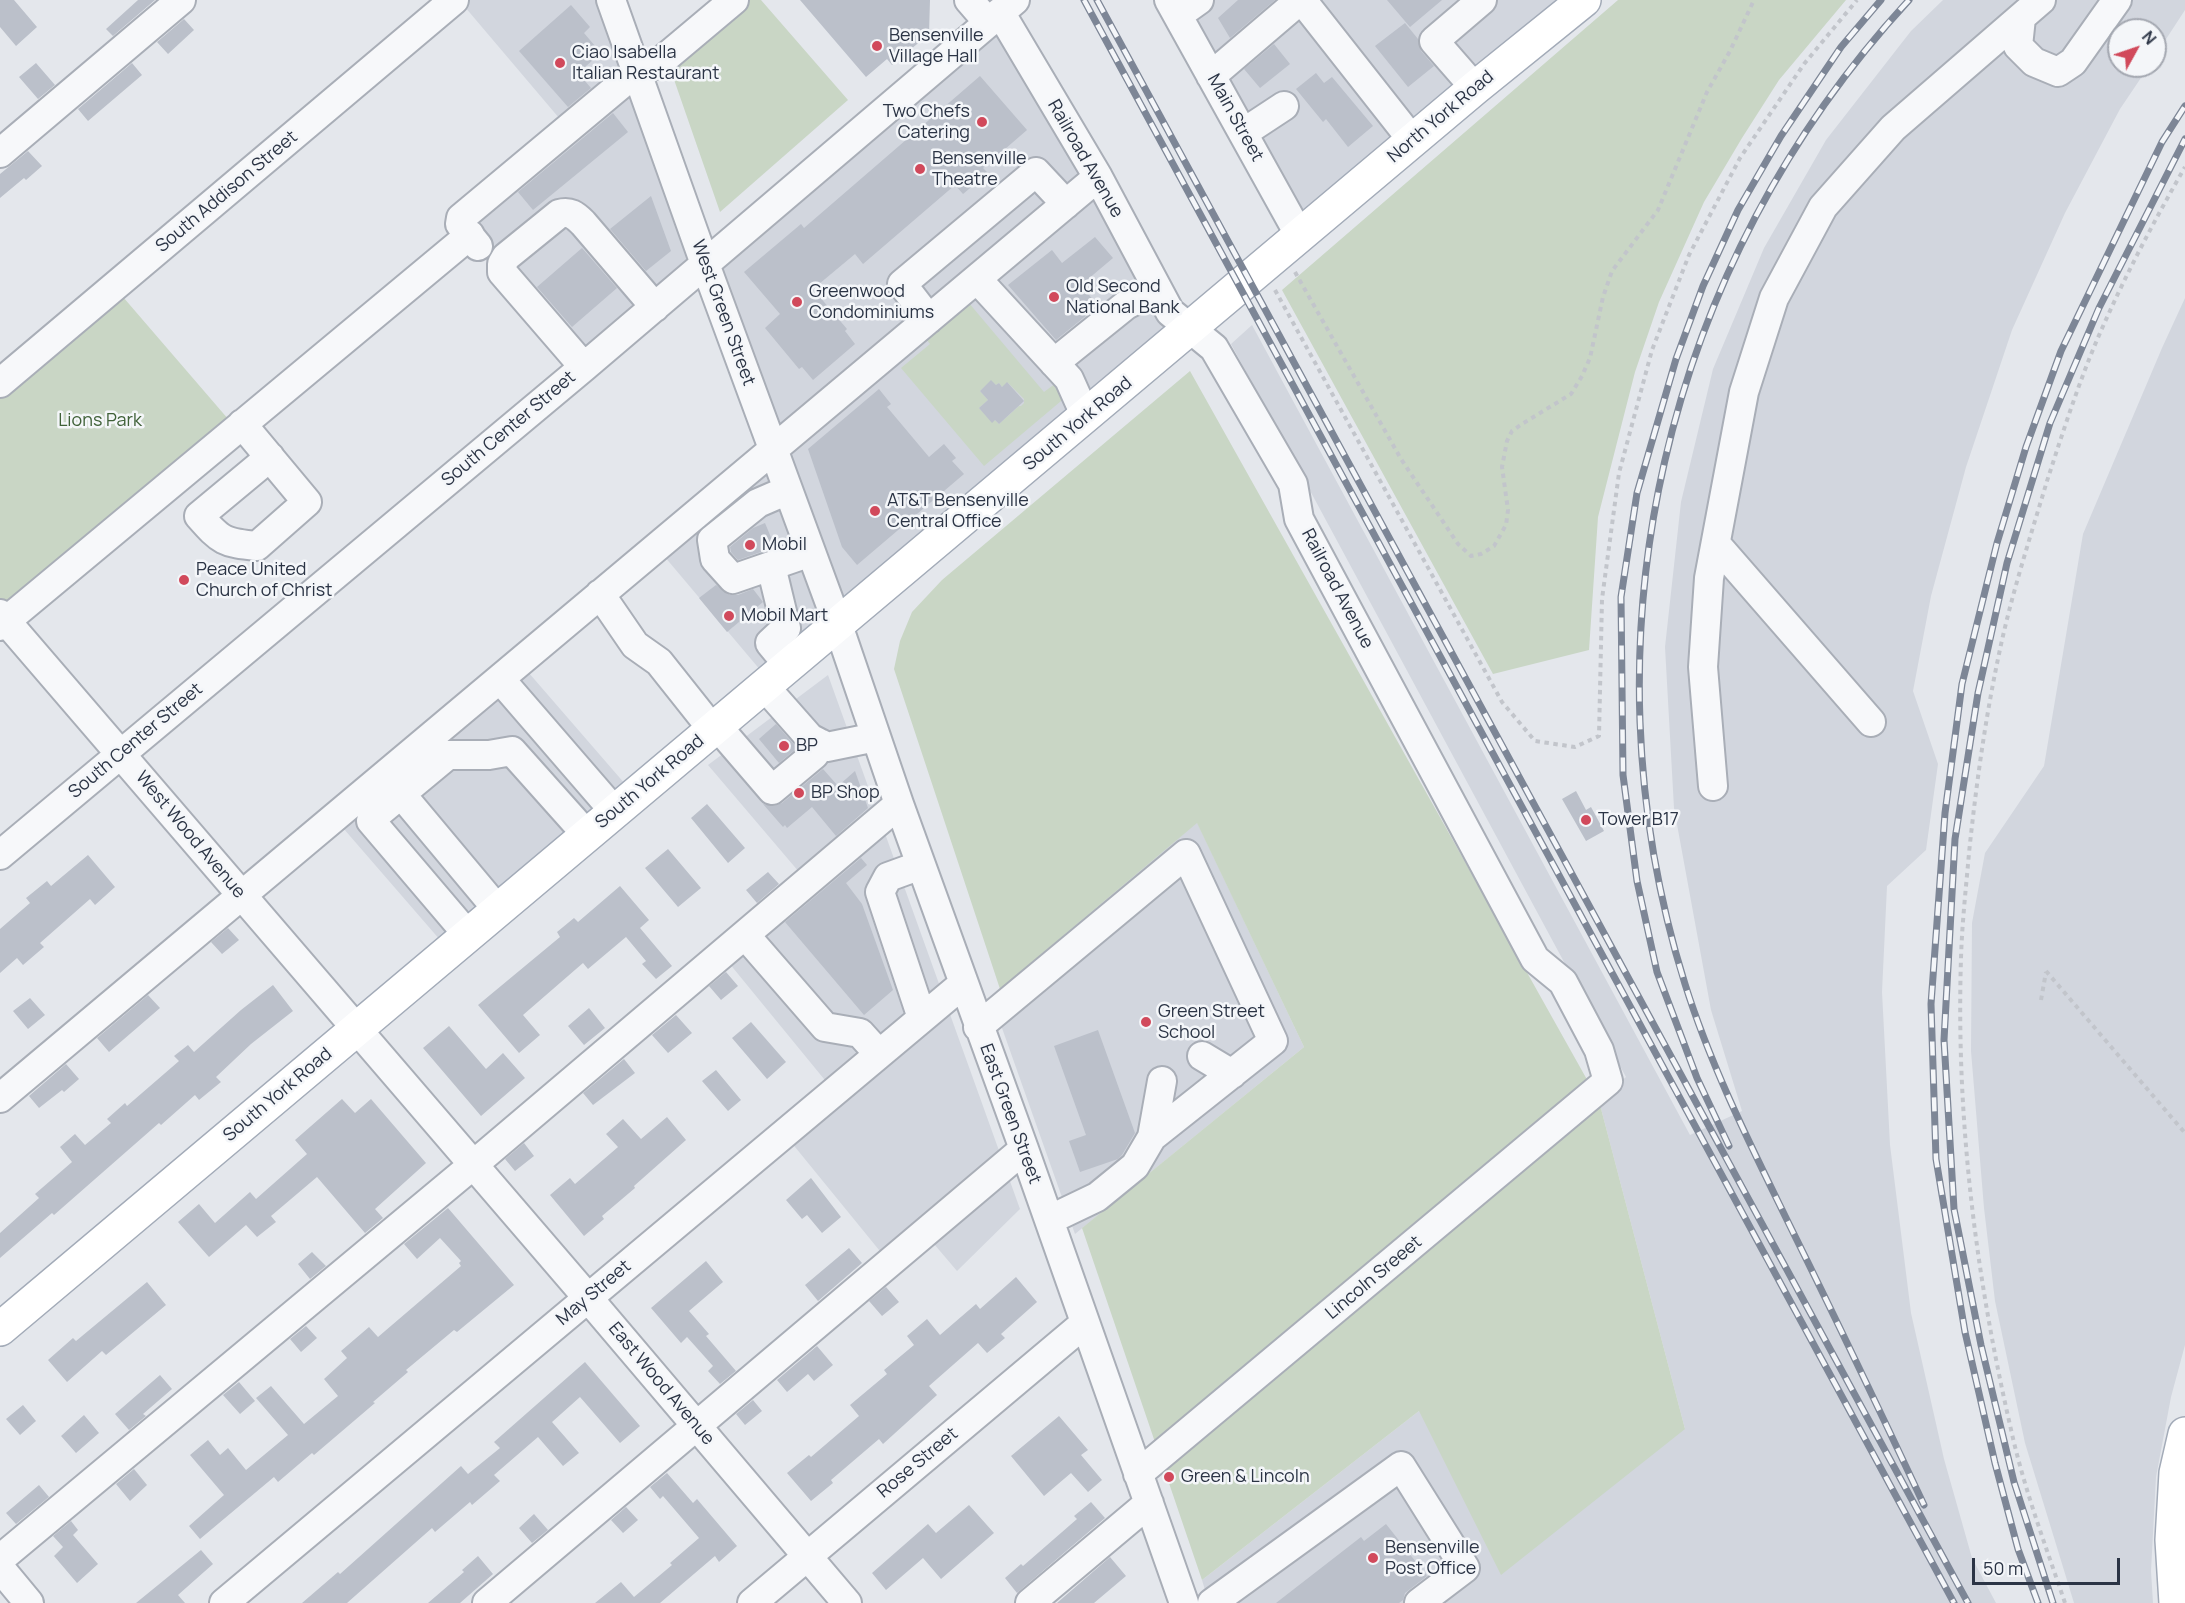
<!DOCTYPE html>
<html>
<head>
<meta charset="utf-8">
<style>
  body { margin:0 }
  #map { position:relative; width:2185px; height:1603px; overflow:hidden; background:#e4e7ec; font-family:Manrope,sans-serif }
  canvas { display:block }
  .north { position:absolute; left:2107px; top:18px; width:60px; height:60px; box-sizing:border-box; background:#f4f6f9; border:2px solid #a4a8b1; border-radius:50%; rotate:50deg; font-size:16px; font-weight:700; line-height:24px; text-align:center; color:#2b3445 }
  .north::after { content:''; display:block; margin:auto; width:21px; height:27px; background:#d1495b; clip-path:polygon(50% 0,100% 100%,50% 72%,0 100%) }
  .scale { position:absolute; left:1972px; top:1558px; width:148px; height:27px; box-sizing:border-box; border:3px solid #2b3445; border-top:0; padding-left:8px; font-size:18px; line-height:21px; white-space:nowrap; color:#2b3445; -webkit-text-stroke:4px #f4f6f9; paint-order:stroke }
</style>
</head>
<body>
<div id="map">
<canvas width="2185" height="1603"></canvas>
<div class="north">N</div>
<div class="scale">50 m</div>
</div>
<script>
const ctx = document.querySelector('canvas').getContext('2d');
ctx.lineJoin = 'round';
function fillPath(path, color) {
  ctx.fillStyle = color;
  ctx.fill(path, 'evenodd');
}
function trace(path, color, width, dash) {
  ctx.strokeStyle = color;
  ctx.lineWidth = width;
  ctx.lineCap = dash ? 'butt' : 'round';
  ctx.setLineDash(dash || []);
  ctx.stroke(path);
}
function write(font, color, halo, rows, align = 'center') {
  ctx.font = font + ' Manrope,sans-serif';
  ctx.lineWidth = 5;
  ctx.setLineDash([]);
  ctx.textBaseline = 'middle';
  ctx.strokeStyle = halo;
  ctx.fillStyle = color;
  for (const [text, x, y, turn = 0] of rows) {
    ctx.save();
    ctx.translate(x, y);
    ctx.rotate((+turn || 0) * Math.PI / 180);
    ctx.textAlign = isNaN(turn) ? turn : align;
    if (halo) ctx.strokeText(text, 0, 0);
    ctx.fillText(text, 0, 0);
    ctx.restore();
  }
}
fillPath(new Path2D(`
  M459,0h148l93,263 -116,100 -126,-146 107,-92z
  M1176,0h392l-267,230z
  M1943,0h242v10l-30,46v-26h-36v36h30l-29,43 -55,104 -53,117 -46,137 -35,129 -18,95 25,73 -12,86 -39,36 -5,106 8,153 21,168 33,146 28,99 24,45h-787l-7,-23 217,-169 266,18 -86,-328 27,-24 -395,-733 21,-19 438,810 52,-24 -31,-101 -37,-202 -9,-161 16,-145 32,-133 51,-121 62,-108 85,-109z
  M1006,14l169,320 -335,282 -129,-351z
  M2185,298v1047l-14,52 -15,80 -5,94 2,32h-79l-49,-160 -30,-142 -11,-93 -13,-157 1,-128 13,-70 59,-87 39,-232 79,-186z
  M771,454l63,169 -67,55 -108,-128z
  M522,665l110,127 -185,156 -110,-127z
  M828,675l192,534 -63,62 -34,-40 -35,30 -106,-130 51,-41 -113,-138 85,-73 -97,-114z
  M1197,822l107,225 -229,187 -84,-237z`), '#d2d6de');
fillPath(new Path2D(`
  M749,0h12l87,100 -128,112 -50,-144z
  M1618,0h228l-67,80 -37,58 -38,64 -45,100 -24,70 -37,145 -9,133 -96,24 -211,-384z
  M117,290l118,137 -227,188 -8,-9v-218z
  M963,296l81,96 12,-9 11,13 -83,70 -83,-98 29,-24 -9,-12zM991,381l5,4 3,-2 3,4 6,-4 16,16v4l-3,3h-2l-20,18 -4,-4 -3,2 -13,-14 9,-8 -8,-9z
  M1190,371l409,730 86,328 -184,146 -82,-164 -217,169 -120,-352 222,-181 -107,-224 -197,166 -106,-320 6,-28 12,-29 30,-32z`), '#c9d6c5');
fillPath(new Path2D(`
  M0,0h14l23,27 -21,19 -16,-19z
  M138,0h17l-42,36 -7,-7z
  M800,0h130l-1,34 -37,31 -5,-6 -21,18z
  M1238,0h37l-45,38 -12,-20z
  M1387,0h55l-32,27z
  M571,5l19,22 -6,6 17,20 -23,20 13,15 -23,19 -49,-56z
  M184,19l10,11 -26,24 -11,-12z
  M1405,23l13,16 3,12 13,15 -26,21 -33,-41z
  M1274,44l16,20 -30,24 -16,-19z
  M36,63l19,22 -17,14 -19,-22z
  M132,63l10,12 -54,46 -10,-12z
  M1316,73l8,10 8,-6 41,49 -25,21 -22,-28 -3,3 -27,-33z
  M980,76l47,54 -44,38 5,5 -25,21 -8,-9 -92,79 -8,-10 -42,35 34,40 -2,2 10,13 -42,36 -11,-13 -3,2 -34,-41 15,-14 -36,-42 57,-48 3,4z
  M613,113l15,19 -95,78 -15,-18z
  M28,151l14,15 -16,14 -2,-2 -24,20v-24z
  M651,196l20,55 -25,20 -36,-42z
  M1095,237l18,21 -32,27 17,21 -42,34 -48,-55 44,-35 10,13z
  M582,248l35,40 -45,39 -35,-40z
  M991,380l5,5 3,-2 3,4 5,-5 17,19 -25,23 -4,-4 -3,3 -13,-15 9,-8 -8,-9z
  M879,389l12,15 -4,3 42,50 15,-13 12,14 -4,3 12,13 -107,91 -15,-18 -34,-98z
  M765,523l10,24 -37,13 -7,-8 -1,-5 23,-19z
  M716,585l14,10h8l15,-6 10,13 -36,30 -28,-34z
  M776,724l21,24 -18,15 -20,-24z
  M823,769l15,17 17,-15 13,37 -32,28 -24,-29 -25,21 -2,-3 -2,2 -20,-23 11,2 8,-3z
  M1576,791l10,19 5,-3 13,24 -18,10 -24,-42z
  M707,804l38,44 -17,15 -37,-45z
  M668,849l33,39 -23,19 -33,-39z
  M88,855l27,32 -20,18 -5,-6 -50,44 4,4 -21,18 -6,-7 -17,15v-44l30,-26 -4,-5 21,-17 4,5z
  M861,858l6,7 -21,18 16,21 31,86 -29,25 -79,-93z
  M768,872l11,12 -22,19 -11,-13z
  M620,886l29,34 -9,8 32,38 -16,13 -14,-15 4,-3 -20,-24 -38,32 -5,-6 -60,52 17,20 -21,18 -41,-48 82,-68 -3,-5 17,-14 4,4z
  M228,928l11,12 -17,14 -11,-12z
  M726,972l12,14 -17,14 -12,-14z
  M273,985l20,26 -42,33 -35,33 5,5 -22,18 -4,-5 -34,30 -2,-2 -105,92 -2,-2 -52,45v-25l39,-35 -4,-4 37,-32 -12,-15 15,-13 10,11 26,-22 -4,-4 18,-16 2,3 52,-45 -5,-5 14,-11 6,7 47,-42z
  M148,995l12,13 -51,44 -12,-14z
  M30,998l15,17 -17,14 -15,-18z
  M589,1008l16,20 -21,17 -16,-19z
  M676,1015l16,18 -24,20 -16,-18z
  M751,1022l35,40 -19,17 -35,-41z
  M449,1026l37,43 17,-16 22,25 -44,38 -58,-68z
  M1098,1030l37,103 -13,22 -4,4 -38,13 -11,-31 17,-6 -32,-89z
  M624,1059l11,14 -42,32 -10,-12z
  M66,1064l13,15 -15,13 -2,-2 -23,18 -10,-12z
  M716,1070l25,30 -13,11 -26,-30z
  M342,1099l13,14 16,-14 55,64 -51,46 8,9 -18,15 -48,-56 -46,39 5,6 -19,15 -11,-12 -37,32 -31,-35 21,-18 16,19 35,-31 6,7 51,-45 -12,-14z
  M667,1117l19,23 -52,46 1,2 -33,28 2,3 -20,17 -34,-41 20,-17 5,6 43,-37 -12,-13 17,-15 18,20z
  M524,1143l10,13 -19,15 -10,-12z
  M811,1178l30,39 -19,16 -15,-18 -5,4 -16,-19z
  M448,1208l66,77 -57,47 -3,-2 -48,40 2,2 -35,30 2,1 -61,52 -2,-2 -34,29 -4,-5 -74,62 -11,-13 35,-31 -34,-40 18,-15 12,15 8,-7 18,22 42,-35 -32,-37 15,-12 33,38 34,-28 -14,-17 23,-21 -6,-7 28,-24 9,10 83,-71 -2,-3 2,-2 -21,-23 -23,21 -13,-15z
  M849,1248l13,15 -44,38 -13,-16z
  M312,1252l14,14 -16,13 -12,-15z
  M706,1261l17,21 -34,29 20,23 -3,2 30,35 -16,13 -12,-13 5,-5 -26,-29 -6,6 -30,-35z
  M1016,1277l21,25 -36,32 4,4 -18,15 -9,-10 -49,43 8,9 -54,49 -4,-5 -48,41 2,3 -22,18 -24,-28 22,-18 2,2 48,-41 -9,-11 37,-31 -3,-4 30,-25 -7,-9 20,-17 13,16 36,-31 4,5z
  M147,1282l19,23 -60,50 -4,-4 -35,31 -19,-22 25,-22 3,3z
  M886,1287l13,15 -17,14 -13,-15z
  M306,1326l11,12 -16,14 -11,-13z
  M817,1346l16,19 -19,16 -6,-7 -21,18 -10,-12z
  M585,1362l55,64 -20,17 -40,-46 -28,25 27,31 -16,13 -25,-29 -44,38 6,6 -28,24 -2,-3 -35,30 -3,-4 -85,75h-45l36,-31 2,2 121,-108 7,8 32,-26 -6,-6z
  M160,1375l12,14 -29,25 3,2 -17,14 -14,-16z
  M239,1382l16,19 -15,13 -17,-19z
  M753,1400l9,11 -17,14 -9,-11z
  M23,1405l13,16 -16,14 -14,-16z
  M84,1415l15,18 -23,20 -15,-17z
  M1059,1416l29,34 -7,5 21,25 -14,12 -17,-19 -27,23 -33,-40z
  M134,1469l13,16 -17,16 -14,-17z
  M667,1473l26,30 4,-4 40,47 -18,16 -4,-6 -55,47h-65l26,-21 13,15 38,-32 -2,-2 29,-25 -36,-42 -3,3 -10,-12z
  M39,1485l10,12 -33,27 -10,-11z
  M1091,1502l14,16 -88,75 -12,-15 16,-14 2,2 54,-47 -3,-3z
  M969,1505l25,28 -53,46 -18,-21 -37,32 -14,-17 56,-49 8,9z
  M626,1507l12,13 -15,13 -12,-13z
  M534,1514l14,16 -16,13 -13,-15z
  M71,1521l7,9 -5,5 25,29 -21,19 -23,-27 9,-9 -10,-11z
  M1386,1524l41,52 -22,17 -2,7 -4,3h-123l85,-66 3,4z
  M201,1550l12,14 -35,31 7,8h-49z
  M478,1556l15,18 -33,29h-32l36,-31 -2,-2z
  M1110,1557l16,19 -32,27h-37z`), '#bbc0ca');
const minor = new Path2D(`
  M611,0l94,264 133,361 61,179 125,345 160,454
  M969,0l19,22
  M1169,0l131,236
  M1302,0l111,141
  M1000,12l98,165 72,135 44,36 79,136 6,35 236,440 28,23 36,68 9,31 -470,393
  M1178,15l21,-15
  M2021,18l-3,28 16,16 24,10 15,-10 44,-62
  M1211,76l89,-76
  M1475,88l-41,-47 48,-41
  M1243,133l41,-27
  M0,153l181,-153
  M478,246l-18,-22 1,-6 175,-146 23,-9 75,-63
  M977,279l92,100 17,38
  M929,319l-27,-35 134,-112 30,32
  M1054,363l72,-58 31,-16
  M584,367l-82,-95v-8l4,-7 53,-43c11,-3 16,1 24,9l72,84
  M0,383l454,-383
  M242,424l65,78 -50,44c-33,-3 -36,-5 -58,-30l71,-59
  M788,490l-30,13 -46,37 3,19 18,20 78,-27
  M1716,544l155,178
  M771,566l15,62 -16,15 19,23
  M600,594l35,51 24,17 54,68
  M0,614l588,684 259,305
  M0,626l470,-391
  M500,679l115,133
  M765,687l45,51 17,9 49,-10
  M717,726l55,64 42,-35 8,-11
  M1713,786l-10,-119 6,-89 35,-186 30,-94 49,-91 70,-79 148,-128
  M401,794l97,116
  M0,855l584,-488 431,-367
  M921,865l-33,12 -8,15 42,126
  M468,935l-97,-114 6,-7 71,-59h41l23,-4 75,84
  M745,935l80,92 35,6 19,21
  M978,1027l208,-173 87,187 -121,96
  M1202,1056l30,18
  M0,1098l1098,-921
  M1049,1220l48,-23 38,-31 17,-29 10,-56
  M0,1559l473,-394 426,-361
  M0,1568l29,35
  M224,1603l739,-619
  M487,1603l537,-454
  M752,1603l333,-280
  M1030,1603l119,-100
  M1212,1603l189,-137 64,102 -46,35`);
const major = new Path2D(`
  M0,1329l1475,-1241 109,-88
  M2176,1603l-4,-63 4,-67 9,-39`);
trace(minor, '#a9aeb7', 32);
trace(major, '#a3abb8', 36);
trace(new Path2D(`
  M1295,272l106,187 57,85 13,12 10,-2 13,-8 12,-21 2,-15 -6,-43 5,-26 5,-10 10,-7 49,-30 11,-18 8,-18 13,-61 9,-26 46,-61 49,-118 23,-41 24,-51
  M1275,290l227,412 33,39 40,6 24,-11 3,-137 17,-126 33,-123 37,-95 51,-97 64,-94 53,-64
  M2046,971l139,162
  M2041,1000l5,-28
  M2065,1603c-20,-59 -42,-117 -55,-178 -35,-153 -54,-310 -49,-467 1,-35 5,-70 8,-105 7,-67 16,-133 30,-199 12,-58 31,-116 48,-173 16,-49 32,-100 53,-148 25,-57 54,-112 85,-166`), '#c2c5cb', 4, [4.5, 4.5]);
trace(minor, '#f7f8fa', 28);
trace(major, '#fff', 33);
const rail = new Path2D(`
  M1084,0l870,1603
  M1097,0l871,1603
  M1909,0c-245,265 -332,638 -224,984 26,83 66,162 104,240 46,93 91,187 135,281
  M1729,1146l-32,-68 -40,-106 -20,-91 -14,-106 -2,-178 16,-104 39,-134 27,-73 35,-76 43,-74 60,-89 40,-47
  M2038,1603l-20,-54 -23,-86 -30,-131 -29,-173 -5,-155 14,-191 17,-129 35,-141 29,-96 35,-96 101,-209 23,-36
  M2053,1603l-39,-121 -33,-137 -27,-136 -10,-169 11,-201 23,-146 29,-130 43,-140 49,-115 86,-169`);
trace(rail, '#7d8696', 7);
trace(rail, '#f4f6f9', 4.5, [14]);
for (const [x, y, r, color] of [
  [877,46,6,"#d1495b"],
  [560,63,6,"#d1495b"],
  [982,122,6,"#d1495b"],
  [920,169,6,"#d1495b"],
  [1054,297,6,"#d1495b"],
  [797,302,6,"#d1495b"],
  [875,511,6,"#d1495b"],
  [750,545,6,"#d1495b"],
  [184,580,6,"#d1495b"],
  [729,616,6,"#d1495b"],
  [784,746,6,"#d1495b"],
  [799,793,6,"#d1495b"],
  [1586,820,6,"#d1495b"],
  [1146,1022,6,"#d1495b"],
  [1169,1477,6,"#d1495b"],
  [1373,1558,6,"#d1495b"]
]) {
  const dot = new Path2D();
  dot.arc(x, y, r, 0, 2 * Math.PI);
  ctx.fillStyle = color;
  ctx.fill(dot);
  trace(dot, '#f4f6f9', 2);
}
write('18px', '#2b3445', '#f4f6f9', [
  ["Bensenville",889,36],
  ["Village Hall",889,57],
  ["Ciao Isabella",572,53],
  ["Italian Restaurant",572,74],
  ["Two Chefs",970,112,"right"],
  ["Catering",970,133,"right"],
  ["Bensenville",932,159],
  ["Theatre",932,180],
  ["Old Second",1066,287],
  ["National Bank",1066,308],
  ["Greenwood",809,292],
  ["Condominiums",809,313],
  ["AT&T Bensenville",887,501],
  ["Central Office",887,522],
  ["Mobil",762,545],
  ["Peace United",196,570],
  ["Church of Christ",196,591],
  ["Mobil Mart",741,616],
  ["BP",796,746],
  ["BP Shop",811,793],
  ["Tower B17",1598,820],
  ["Green Street",1158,1012],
  ["School",1158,1033],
  ["Green & Lincoln",1181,1477],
  ["Bensenville",1385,1548],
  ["Post Office",1385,1569]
], 'left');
write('18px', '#2b3445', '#f4f6f9', [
  ["North York Road",1441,117,-40],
  ["Main Street",1235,118,61],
  ["Railroad Avenue",1085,159,60],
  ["South Addison Street",227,192,-40],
  ["West Green Street",723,313,70],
  ["South York Road",1078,424,-40],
  ["South Center Street",509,429,-40],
  ["Railroad Avenue",1337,589,62],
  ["South Center Street",136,741,-40],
  ["South York Road",650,782,-40],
  ["West Wood Avenue",190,835,50],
  ["South York Road",278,1095,-40],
  ["East Green Street",1010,1114,70],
  ["Lincoln Sreeet",1374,1278,-40],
  ["May Street",594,1293,-40],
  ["East Wood Avenue",661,1384,50],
  ["Rose Street",918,1463,-40]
]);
write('18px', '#3f6138', '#f4f6f9', [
  ["Lions Park",100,421]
]);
</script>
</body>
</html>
